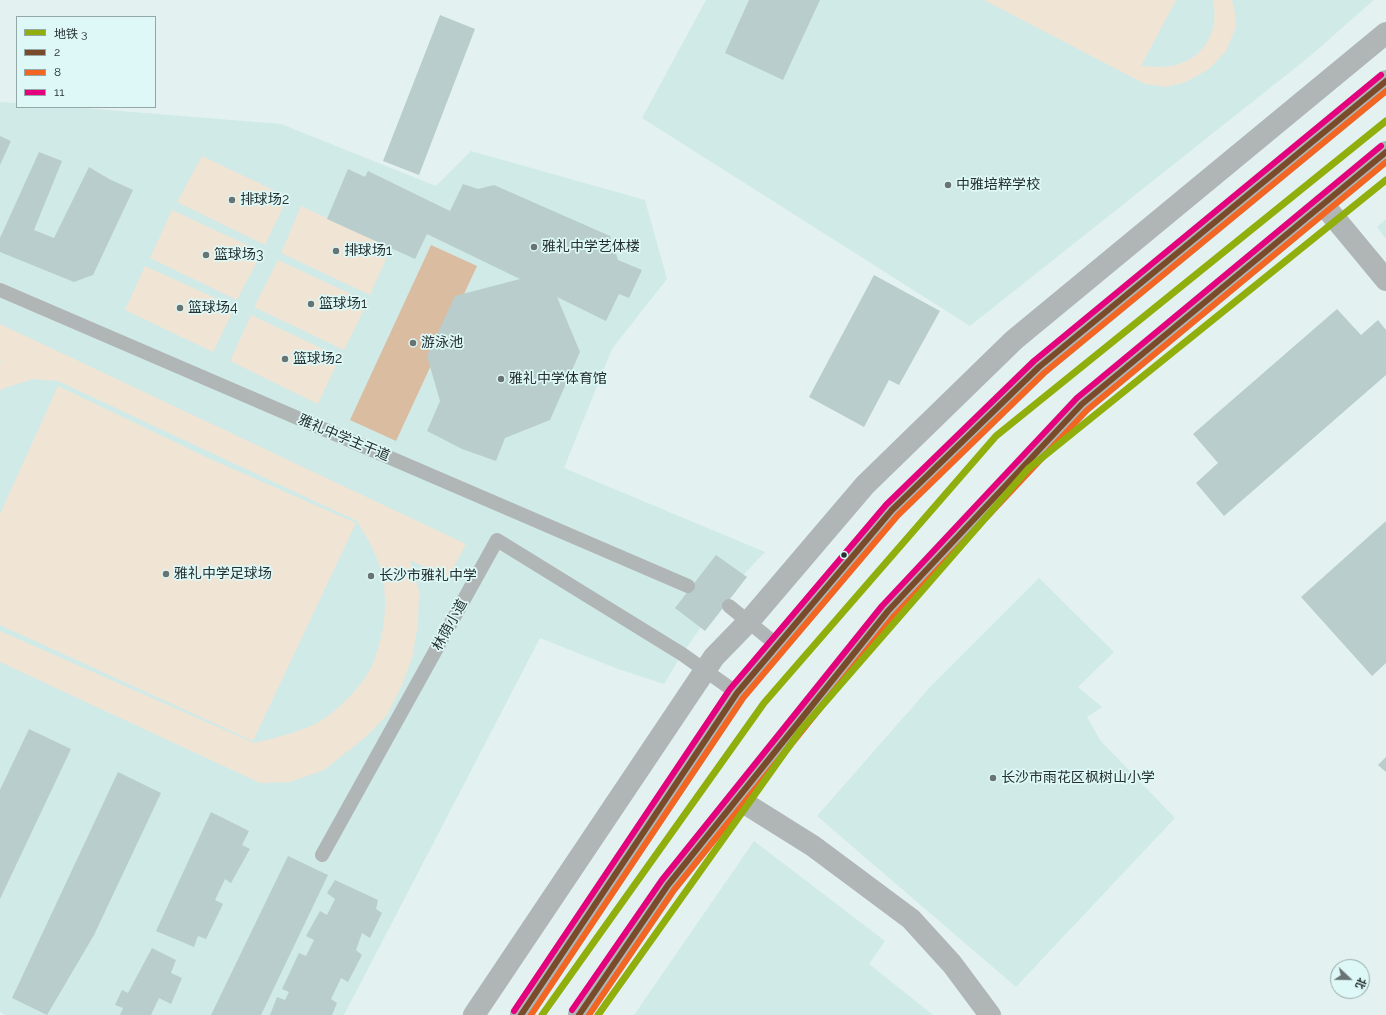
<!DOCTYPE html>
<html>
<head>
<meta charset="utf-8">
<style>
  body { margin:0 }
  #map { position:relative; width:1386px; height:1015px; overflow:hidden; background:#e3f2f1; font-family:Raleway,"Noto Sans SC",sans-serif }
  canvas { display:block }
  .legend { position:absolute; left:16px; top:16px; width:140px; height:92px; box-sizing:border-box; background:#ddf8f6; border:1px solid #94a8a7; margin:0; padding:5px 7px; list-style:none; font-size:12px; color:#263030 }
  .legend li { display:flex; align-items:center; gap:8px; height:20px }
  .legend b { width:20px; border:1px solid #94a8a7 }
  .north { position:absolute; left:1330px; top:959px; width:40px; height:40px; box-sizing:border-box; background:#ddf8f6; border:1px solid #94a8a7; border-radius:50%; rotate:112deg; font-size:11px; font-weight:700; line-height:16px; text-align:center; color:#263030 }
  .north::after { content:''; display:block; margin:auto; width:14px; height:18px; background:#687474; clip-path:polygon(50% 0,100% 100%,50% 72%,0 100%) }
</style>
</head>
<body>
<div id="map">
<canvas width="1386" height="1015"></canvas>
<ul class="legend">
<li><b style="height:5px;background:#90ae0c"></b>地铁 3</li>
<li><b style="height:5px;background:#7a4b2a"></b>2</li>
<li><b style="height:5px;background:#f26522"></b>8</li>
<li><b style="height:5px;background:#e5007d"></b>11</li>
</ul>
<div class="north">北</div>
</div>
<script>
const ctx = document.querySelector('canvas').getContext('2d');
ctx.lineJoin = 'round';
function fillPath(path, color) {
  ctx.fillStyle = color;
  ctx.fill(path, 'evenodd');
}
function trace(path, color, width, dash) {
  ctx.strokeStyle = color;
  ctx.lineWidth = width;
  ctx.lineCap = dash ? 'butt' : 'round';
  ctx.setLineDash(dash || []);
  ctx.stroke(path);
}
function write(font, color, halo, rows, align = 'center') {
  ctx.font = font + ' Raleway,"Noto Sans SC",sans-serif';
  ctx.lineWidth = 3.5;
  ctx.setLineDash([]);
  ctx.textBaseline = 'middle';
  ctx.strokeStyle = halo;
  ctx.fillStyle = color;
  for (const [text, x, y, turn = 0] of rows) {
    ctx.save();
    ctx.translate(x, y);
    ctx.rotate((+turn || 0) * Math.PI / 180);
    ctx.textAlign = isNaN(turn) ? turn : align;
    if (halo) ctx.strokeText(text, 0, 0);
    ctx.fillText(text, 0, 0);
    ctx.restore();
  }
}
fillPath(new Path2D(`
  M706,0h668l-65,57 -339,269 -328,-208z
  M0,102l17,1v4h55l209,17 155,62 35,-35 174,49 22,79 -55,70 -48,119 201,84 -45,48 -38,54 -18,30 -46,-15 -78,-31 -196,377h-339l-5,-3z
  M1386,219v20l-9,-12z
  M1039,578l75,74 -36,35 24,20 -15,10 13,23 75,78 -159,169 -199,-171 114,-130z
  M754,841l131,100 -16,23 64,51h-299z`), '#d0eae8');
fillPath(new Path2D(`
  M984,0h34l2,1 -1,-1h157l-35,66c13,1 26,2 38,-2 28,-9 40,-36 34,-64h19l3,13v16l-9,22 -17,18 -23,13 -20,5 -21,-3z
  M202,156l86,41 -23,48 -88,-43z
  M301,206l90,42 -21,47 -89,-42z
  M172,210l90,42 -25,48 -87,-42z
  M278,260l90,42 -24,48 -90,-43z
  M145,266l90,41 -22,45 -88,-42z
  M251,315l89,42 -22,47 -88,-43z
  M0,324l466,220 -18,34 -38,-18 9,31 -1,33 -6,34 -10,27 -15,30 -20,21 -43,34 -34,12 -30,1 -260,-121v-31l254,112c20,-5 42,-10 61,-19 19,-9 50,-40 58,-61 8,-20 13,-43 12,-65 -1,-7 0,-15 -2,-22 -5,-19 -15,-37 -26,-55l-299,-140 -25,-2 -28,9 -5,3v-28l2,-1 -2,-1z
  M58,386l150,72 148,65 -103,218 -253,-116v-111z`), '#f0e4d5');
fillPath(new Path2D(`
  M431,245l46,21 -81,175 -46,-21z`), '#dabca0');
fillPath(new Path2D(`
  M749,0h71l-37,80 -58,-27z
  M440,15l35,14 -56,146 -36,-14z
  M0,136l11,5 -11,24z
  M39,152l23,9 -28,69 20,8 35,-71 20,12 24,11 -40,85 -19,7 -74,-30v-14z
  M348,169l17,8 3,-6 82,40 13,-27 15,5 16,-4 116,51 8,24 24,10 -13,28 -10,-4 -13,27 -49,-24 23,55 -30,68 -45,18 -9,23 -34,-12 -35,-18 13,-30 -13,-45 28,-60 65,-17 -93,-45 -12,25 -88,-40z
  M874,275l66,36 -41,74 -10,-5 -25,47 -55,-30z
  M1337,309l24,26 17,-15 8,10v45l-162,141 -28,-33 22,-20 -25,-29z
  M1386,521v142l-14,13 -71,-79z
  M716,555l31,22 -42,54 -30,-23z
  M29,729l42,20 -71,150v-109z
  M1386,757v15l-8,-7z
  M118,772l43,21 -67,142 -47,80 -35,-17z
  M211,812l38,19 -7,14 8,4 -19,34 -6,-4 -10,21 8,4 -17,35 -8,-3 -4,11 -38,-16z
  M288,856l40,19 -67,140h-50z
  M335,880l43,20 -2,9 6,4 -12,25 -8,-5 -6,17 6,5 -14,27 -7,-4 -10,21 6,4 -5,12h-62l7,-18 8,3 4,-8 -7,-3 17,-36 7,3 8,-16 -8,-4 14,-25 7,4 8,-16 -8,-6z
  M152,948l24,12 -5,13 11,5 -11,26 -12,-6 -8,17h-31l3,-7 -8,-3 7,-15 6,3z`), '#b8cdcc');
trace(new Path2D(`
  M0,290l688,296
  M729,606l48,39
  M322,855l175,-315 185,114 55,39`), '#b0b5b5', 14);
trace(new Path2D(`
  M1323,204l63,76
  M738,799l75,47 98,73 41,45 38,51
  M474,1015l240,-358 36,-37 115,-135 149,-145 372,-307`), '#b0b5b5', 22);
trace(new Path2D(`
  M521,1015l216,-322 155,-183 147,-143 347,-286
  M579,1015l89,-130 220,-274 194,-207 304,-252`), '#adb5b5', 22);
trace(new Path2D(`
  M521,1015l216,-322 155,-183 147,-143 347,-286
  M579,1015l89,-130 220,-274 194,-207 304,-252`), '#7a4b2a', 6);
trace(new Path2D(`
  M531,1015l212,-317 155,-183 146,-142 342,-282
  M589,1015l85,-125 220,-274 193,-206 299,-248`), '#f26522', 6);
trace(new Path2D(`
  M572,1010l90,-130 220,-274 195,-208 304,-252
  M514,1011l216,-322 156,-184 148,-144 347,-286`), '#e5007d', 6);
trace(new Path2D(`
  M542,1015l222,-312 232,-267 390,-315
  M598,1015l202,-284 228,-262 358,-289`), '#90ae0c', 7);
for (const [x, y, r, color] of [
  [948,185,4,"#687474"],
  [232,200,4,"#687474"],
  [534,247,4,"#687474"],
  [336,251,4,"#687474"],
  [206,255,4,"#687474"],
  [311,304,4,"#687474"],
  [180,308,4,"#687474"],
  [413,343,4,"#687474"],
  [285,359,4,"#687474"],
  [501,379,4,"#687474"],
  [844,555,3.5,"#263030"],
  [166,574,4,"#687474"],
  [371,576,4,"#687474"],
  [993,778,4,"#687474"]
]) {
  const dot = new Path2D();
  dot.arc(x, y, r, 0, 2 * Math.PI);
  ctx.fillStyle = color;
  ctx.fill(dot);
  trace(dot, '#ddf8f6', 1.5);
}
write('14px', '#263030', '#ddf8f6', [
  ["中雅培粹学校",956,185],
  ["排球场2",240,200],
  ["雅礼中学艺体楼",542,247],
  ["排球场1",344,251],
  ["篮球场3",214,255],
  ["篮球场1",319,304],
  ["篮球场4",188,308],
  ["游泳池",421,343],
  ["篮球场2",293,359],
  ["雅礼中学体育馆",509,379],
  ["雅礼中学足球场",174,574],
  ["长沙市雅礼中学",379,576],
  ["长沙市雨花区枫树山小学",1001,778]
], 'left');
write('14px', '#263030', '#ddf8f6', [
  ["雅礼中学主干道",344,438,23],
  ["林荫小道",450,625,-61]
]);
</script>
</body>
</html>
